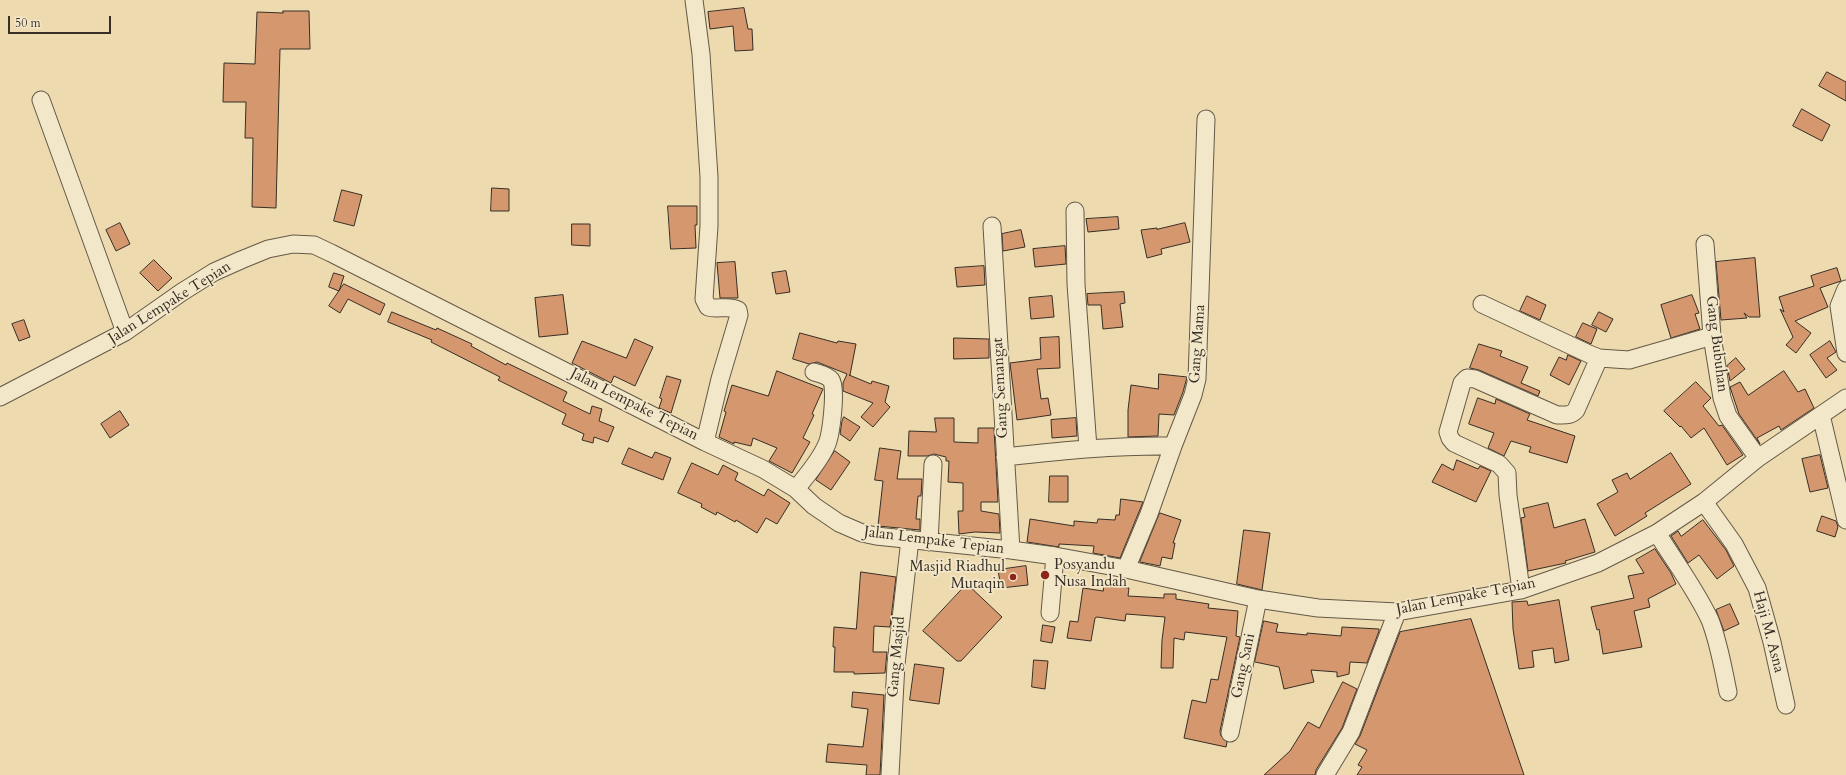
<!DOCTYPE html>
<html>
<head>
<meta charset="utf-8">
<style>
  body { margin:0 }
  #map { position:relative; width:1846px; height:775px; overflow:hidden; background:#eddaae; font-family:Cardo,serif }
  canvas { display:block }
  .scale { position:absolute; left:8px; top:16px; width:103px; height:18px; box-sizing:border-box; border:2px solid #372e25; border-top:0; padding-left:5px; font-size:12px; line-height:14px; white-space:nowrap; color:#372e25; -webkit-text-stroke:3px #f3e7ca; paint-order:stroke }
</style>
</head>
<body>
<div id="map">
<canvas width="1846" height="775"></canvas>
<div class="scale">50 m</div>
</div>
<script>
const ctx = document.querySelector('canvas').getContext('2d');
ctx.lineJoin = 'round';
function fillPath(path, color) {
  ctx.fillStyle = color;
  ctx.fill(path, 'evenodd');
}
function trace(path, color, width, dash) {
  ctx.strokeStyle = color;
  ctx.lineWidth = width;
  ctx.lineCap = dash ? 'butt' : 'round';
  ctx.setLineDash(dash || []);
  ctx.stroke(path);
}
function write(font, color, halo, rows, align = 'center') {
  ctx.font = font + ' Cardo,serif';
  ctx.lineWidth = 3.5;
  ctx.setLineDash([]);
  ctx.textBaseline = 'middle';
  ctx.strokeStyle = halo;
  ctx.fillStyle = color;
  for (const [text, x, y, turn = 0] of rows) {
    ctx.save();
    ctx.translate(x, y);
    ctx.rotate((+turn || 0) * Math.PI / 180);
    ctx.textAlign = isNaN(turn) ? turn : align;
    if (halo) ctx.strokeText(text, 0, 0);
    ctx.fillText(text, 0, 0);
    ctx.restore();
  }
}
const building = new Path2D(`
  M744,8l4,21h4l1,21 -18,1 -2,-25 -23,3 -2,-17z
  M283,11h26l1,38h-30l-4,159 -24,-1 1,-69h-8l1,-36h-23l1,-39 31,1 2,-52 26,1z
  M1827,72l19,10v19l-27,-15z
  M1802,109l28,16 -8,16 -29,-15z
  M492,188l17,1v22h-18z
  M342,190l20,5 -8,31 -20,-5z
  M668,206h29v19h-2l1,23 -25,1z
  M1118,217l1,12 -31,3 -2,-13z
  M120,223l10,21 -14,7 -10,-21z
  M1185,223l5,19 -29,7 1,5 -15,4 -6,-28 16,-2v1z
  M572,224h18v22l-18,-1z
  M1021,230l4,17 -22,4 -1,-17z
  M1065,246l1,18 -31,3 -2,-18z
  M1755,258l5,59h-11l-5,-4 3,5 -26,2 -5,-58z
  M154,260l18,18 -14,13 -18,-18z
  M735,262l3,36h-18l-3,-35z
  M984,266l1,19 -28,2 -2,-19z
  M1837,268l4,13 -21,7 8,19 -33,14 16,12 -15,20 -10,-8 7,-8 -13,-28 4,3 -5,-15 35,-11 -3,-10z
  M786,271l4,21 -14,2 -4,-21z
  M334,273l10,3 -5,15 -10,-4z
  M344,284l41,20 -5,11 -32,-16 -8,14 -11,-7z
  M1124,292l1,11 -5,1 3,23 -20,2 -2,-24h-13l-1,-11z
  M563,295l5,39 -29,3 -4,-39z
  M1692,295l7,18 -4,1 5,15 -29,9 -10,-33z
  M1052,296l2,21 -23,2 -2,-21z
  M1527,296l19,9 -6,15 -20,-9z
  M392,312l44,18 1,-2 35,16 -1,2 35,19 1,-2 60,29 -4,9 27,13 2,-8 10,3 -3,12 15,6 -6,15 -14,-5 -1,6 -11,-3 2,-6 -22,-10 4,-10 -68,-34 2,-3 -69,-35 1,-2 -44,-18z
  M1599,312l14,7 -7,13 -14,-7z
  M24,320l6,17 -11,4 -7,-17z
  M1583,323l14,6 -6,15 -15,-7z
  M800,333l37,10 1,-2 18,3 -6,31h-1l22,9 1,-3 17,5 -4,16 5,5 -17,20 -12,-10 12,-14 -30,-12v-8l4,-9 -30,-12 -8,2 -16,-5z
  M1059,337l1,31 -23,1 4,30 7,-1 3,17 -34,5 -7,-57 31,-4 -1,-21z
  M954,338l35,1v19l-35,1z
  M635,339l18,8 -18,39 -21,-10 -3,7 -39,-20 10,-22 44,17z
  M1830,341l6,11 -9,6 10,12 -11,8 -16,-23z
  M1479,344l23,7 -2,5 28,11 -7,16 19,8 -2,5 -59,-26 -9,-2z
  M1568,355l13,6 -12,24 -19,-10 9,-18 7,3z
  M1736,358l9,11 -15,12 -3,-15z
  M777,371l46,18 -11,25 2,1 -11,23 7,4 -18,31 -23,-12 8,-13 -24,-10 -2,8 -17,-4v2l-15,-7 7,-25 -2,-1 8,-26 36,11z
  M1784,371l14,21 7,-3 9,19 -33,22 -2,-4 -22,12 3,6 -21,-30 -9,-27 10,-5 8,13z
  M1159,374l28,3 -4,15 -9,23 -15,-1 -1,22 -30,1v-27l3,-25 27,4z
  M667,376l14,4 -10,33 -12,-5 3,-9 -2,-1z
  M1696,382l15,16 -8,8 16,20 3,-1 21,30 -16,10 -23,-37 -13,10 -10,-12 -1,1 -16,-16z
  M1478,398l17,6 1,-5 34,15 -3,6 48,16 -8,27 -38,-11 2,-5 -20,-6 -7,15 -16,-8 6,-15 -25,-9z
  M120,411l9,14 -19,13 -9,-14z
  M844,417l16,10 -10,14 -10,-7 2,-13z
  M935,418h19v24l24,1v-15h16l4,74h-17v9l18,3 1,19 -25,-1 -16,2 -1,-23h5v-28l-15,-1 1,-21h-3v-4l-12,-3 -7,2h-19l1,-25 27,1z
  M1076,418l1,18 -25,2 -1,-18z
  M629,448l23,10 3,-6 16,6 -8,22 -41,-16z
  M880,448l21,3 -4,28h25l-1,17h-3l-2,23h4v11l-42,-4 5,-45 -8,-1z
  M835,451l15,11 -19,28 -15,-10z
  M1671,453l20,31 -46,29 2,3 -32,20 -18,-32 21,-12 -6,-12 15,-7 3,6z
  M1820,455l8,33 -18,4 -8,-33z
  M1457,460l21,9 2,-3 11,5 -15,31 -44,-20 10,-18 11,6z
  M692,463l26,12 5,-10 15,8 -3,7 29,16 4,-7 22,14 -13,21 -11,-6 -9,15 -21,-13 -1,2 -18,-10 -1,3 -15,-8 1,-3 -24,-11z
  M1050,476h18v26h-19z
  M1121,499l22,3 -23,56 -27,-5 1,-7 -35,-2v3l-32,-5 3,-23 44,7v-5l23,2 1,-4 17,1 1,-5h3z
  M1548,503l6,25 31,-9 10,33 -30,9 1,2 -38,8 -7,-53 4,-1 -2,-8z
  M1160,513l21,7 -8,23h2l-3,16 -10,-2 -2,9 -20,-4z
  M1822,516l14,5 2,6 -3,10 -18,-6z
  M1703,520l23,30 8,16 -17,13 -18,-24 -11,8 -17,-27 7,-5 3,5z
  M1244,530l26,3 -8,57 -25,-6z
  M1655,549l16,24 5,11 -28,15 2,8 -16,4 8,36 -39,7 -4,-25 -2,1 -6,-23 43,-9 -6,-22 16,-3 -8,-13z
  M1026,566l2,19 -27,3 -3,-18z
  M861,572l35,5 -6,50 -16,-1 -1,26h14l-2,21 -31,1v-2h-20l1,-25h-2l1,-20 22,2z
  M967,584l35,33 -41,44h-4l-34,-30z
  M1104,584l25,4 -1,8 36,2v-4h12v5l33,5 -1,4 30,3 -2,25 4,1 -20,94 1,5 6,6 -1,5 -42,-9 8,-38 14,3 5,-24 7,1 9,-43 -42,-5 -1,8 -10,-2 -1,30h-12l1,-28 3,-23 -39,-3 -1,7 -28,-4 -2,1 -4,23 -24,-3 3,-17 8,1 5,-34 20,3z
  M1559,600l10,60 -14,3 -2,-15 -21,3 2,16 -15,2 -6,-40 -1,-27 15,-1 1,4z
  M1730,604l9,20 -15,7 -8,-21z
  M1471,619l53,156h-167l5,-8 -4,-2 9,-15 -12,-6 5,-8 40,-104z
  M1264,621l14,3 -2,8 31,3v-2l34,3 1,-9 37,2v2l-12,32 -17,-1 -1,12 -12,3v-5l-26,-2 3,12 -30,7 -5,-22 -24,-5z
  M1043,625l12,2 -3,16 -11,-2z
  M1034,660l14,1 -3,28 -13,-2z
  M915,664l29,4 -5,36 -29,-4z
  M1343,682l14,7 -15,39 -26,42 -1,5h-51l26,-24 18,-29 11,6z
  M853,692l31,3 -4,80h-14l1,-10 -41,-3 2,-18 35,3 5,-38 -16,-2z`);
fillPath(building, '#d4976e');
trace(building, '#372e25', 1);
const minor = new Path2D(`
  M694,0l7,54 8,123v49l-5,73 4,8c10,3 20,-2 30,3l1,5 -19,64 -15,63
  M41,100l84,232
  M1075,211l1,73 12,164
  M992,226l19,324
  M1705,244l7,92 10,62 6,18 30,42
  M1846,289l-7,17 7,47
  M1482,304l107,50 10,4 30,2 83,-24
  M0,397l125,-65 57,-40 32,-20 27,-12 27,-11 25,-5 21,1 17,8 374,189 58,27 33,20 18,17 25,17 23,10 14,3 135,14 44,6 71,13 132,30 60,9 79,4 124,-22 77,-27 59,-30 47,-31 54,-44 88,-60
  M1821,415l25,105
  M1005,457c56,-6 111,-12 168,-11
  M796,489c10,-13 23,-27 30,-43 5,-9 11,-58 5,-66 -4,-5 -11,-6 -17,-8
  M1704,502l30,42 23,44 15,54 14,63
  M1657,533c18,29 39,57 53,87 9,23 13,48 18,72
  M929,542l4,-78
  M1126,569l23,-55 24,-68 20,-51 4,-16 9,-260
  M1521,590l-13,-95 -1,-22 -8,-9 -45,-21 -4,-5 -2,-6 14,-49 5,-5 8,1 82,36c8,0 14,1 19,-5l23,-52
  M1050,613l5,-57
  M1230,733l28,-134
  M890,775l6,-111 14,-125
  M1325,775l26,-43 46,-120`);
trace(minor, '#645947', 19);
trace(minor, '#f3e7ca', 17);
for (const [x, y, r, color] of [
  [1045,575,5,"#8f2418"],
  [1013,577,4,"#8f2418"]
]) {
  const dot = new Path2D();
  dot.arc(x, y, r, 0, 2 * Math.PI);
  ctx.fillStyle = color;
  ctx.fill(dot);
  trace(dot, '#f3e7ca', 1.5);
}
write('15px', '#372e25', '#f3e7ca', [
  ["Jalan Lempake Tepian",170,303,-32],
  ["Gang Mama",1198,344,-86],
  ["Gang Bubuhan",1716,344,83],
  ["Gang Semangat",1001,388,-93],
  ["Jalan Lempake Tepian",634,405,27],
  ["Jalan Lempake Tepian",934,541,7],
  ["Jalan Lempake Tepian",1466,597,-11],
  ["Haji M. Asna",1768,632,75],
  ["Gang Masjid",897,657,-85],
  ["Gang Sani",1244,666,-78]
]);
write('15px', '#372e25', '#f3e7ca', [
  ["Posyandu",1054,566],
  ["Nusa Indah",1054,583],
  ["Masjid Riadhul",1005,568,"right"],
  ["Mutaqin",1005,585,"right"]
], 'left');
</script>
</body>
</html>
